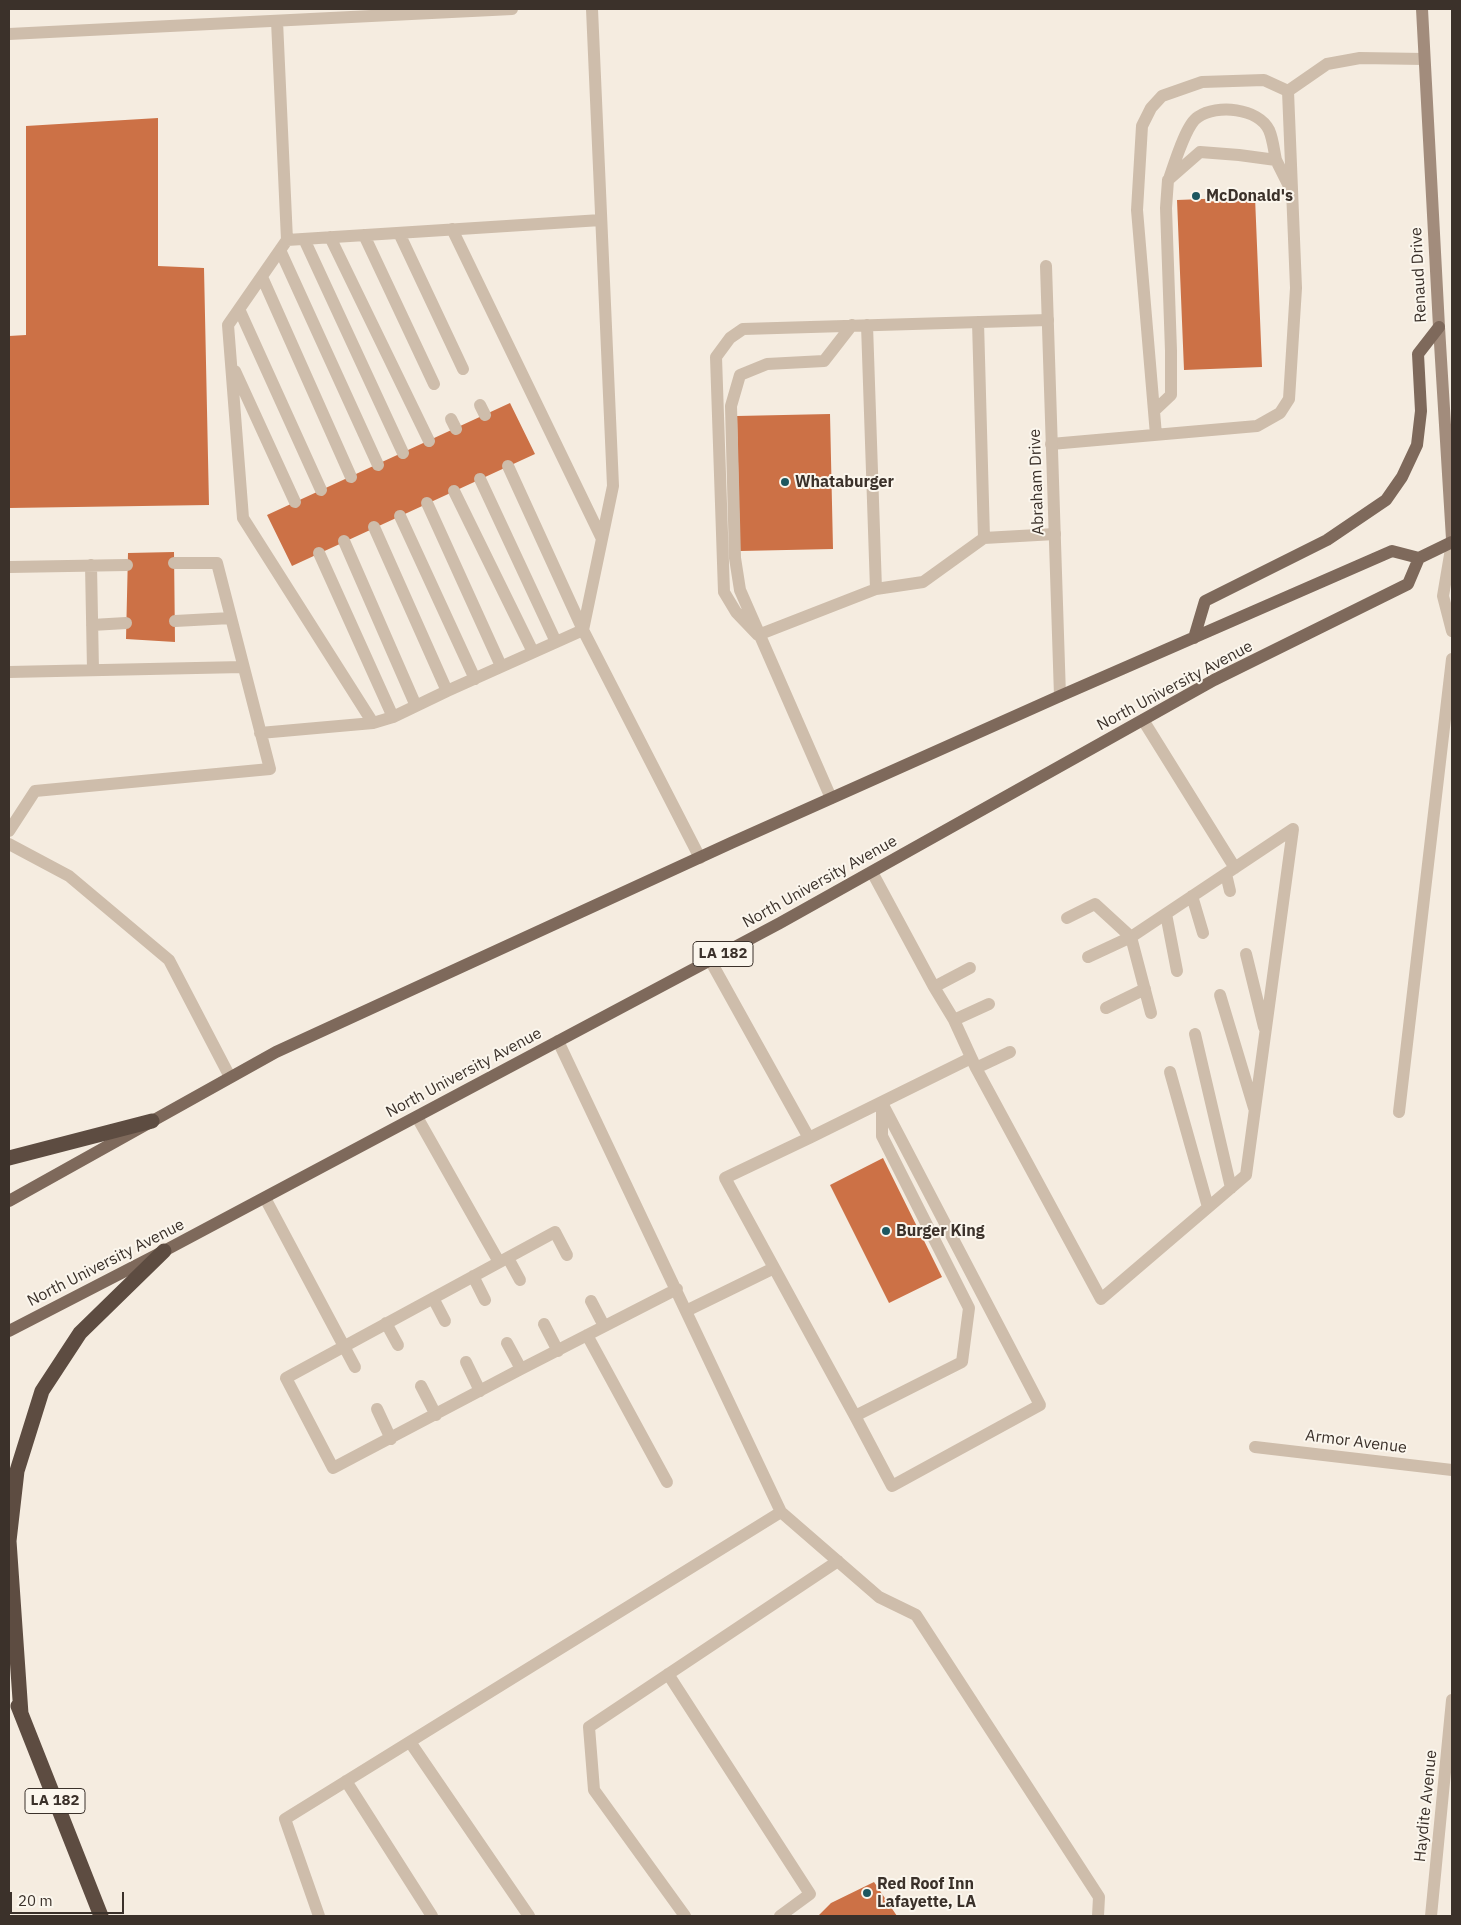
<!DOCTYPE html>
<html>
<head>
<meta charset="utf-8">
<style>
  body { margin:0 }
  #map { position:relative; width:1461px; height:1925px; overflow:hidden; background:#f5ece0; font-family:"IBM Plex Sans",sans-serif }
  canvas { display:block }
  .frame { position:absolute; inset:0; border:10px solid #3b312a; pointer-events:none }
  .scale { position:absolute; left:10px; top:1892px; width:114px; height:22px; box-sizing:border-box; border:2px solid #3b312a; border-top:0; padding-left:6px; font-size:15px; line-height:18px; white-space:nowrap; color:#3b312a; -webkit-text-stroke:4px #fbf6ed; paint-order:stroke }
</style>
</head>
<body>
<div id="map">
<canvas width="1461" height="1925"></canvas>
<div class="frame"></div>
<div class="scale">20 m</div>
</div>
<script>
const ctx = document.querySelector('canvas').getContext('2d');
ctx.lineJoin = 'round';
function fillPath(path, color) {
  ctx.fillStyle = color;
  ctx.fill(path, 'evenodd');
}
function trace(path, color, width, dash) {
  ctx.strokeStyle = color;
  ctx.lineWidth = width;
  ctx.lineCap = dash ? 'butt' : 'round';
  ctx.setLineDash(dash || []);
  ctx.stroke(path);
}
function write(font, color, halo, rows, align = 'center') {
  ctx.font = font + ' "IBM Plex Sans",sans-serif';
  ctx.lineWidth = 4;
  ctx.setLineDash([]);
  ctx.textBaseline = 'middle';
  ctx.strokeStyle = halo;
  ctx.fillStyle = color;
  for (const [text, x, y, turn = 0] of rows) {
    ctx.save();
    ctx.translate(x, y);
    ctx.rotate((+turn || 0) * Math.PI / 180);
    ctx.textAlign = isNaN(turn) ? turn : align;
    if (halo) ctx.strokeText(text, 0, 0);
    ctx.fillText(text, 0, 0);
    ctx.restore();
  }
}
fillPath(new Path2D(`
  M158,118v148l46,2 5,237 -200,3v-172l17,-1v-209z
  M1255,197l7,170 -78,3 -7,-170z
  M510,403l25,51 -243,112 -25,-51z
  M830,414l3,135 -93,2 -3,-135z
  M174,552l1,90 -49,-3 2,-86z
  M883,1158l59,119 -53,26 -59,-118z
  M874,1882l23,34h-79l13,-13z`), '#cc7146');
trace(new Path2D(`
  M592,9l21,477 -30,144 117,228
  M277,21l10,219
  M9,34l503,-25
  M1288,91l39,-27 33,-6 64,1
  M1169,179c5,-14 17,-55 29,-62 19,-13 60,-9 71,13 4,9 5,21 7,30
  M452,229l150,310
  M399,233l64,136
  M364,235l70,149
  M330,237l99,204
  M304,239l99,214
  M280,250l98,215
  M262,277l89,200
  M239,309l82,181
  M978,322l6,216
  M867,325l9,264 47,-7 61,-44 71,-4
  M235,371l60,131
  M480,405l5,10
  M1154,411l17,-16v-44l-5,-143 2,-28 32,-28 39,3 37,5 14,28
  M451,419l5,10
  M1051,444l206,-18 23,-13 9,-14 7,-111 -8,-197 -24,-11 -62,2 -40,14 -11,12 -9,18 -5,84 19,225
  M480,479l76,163
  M454,491l79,161
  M427,503l74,163
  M400,516l75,163
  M374,527l73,164
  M344,541l72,165
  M1452,543l-9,53 9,35
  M319,553l74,164
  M91,565l2,105
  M9,567l118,-2
  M175,621l56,-3
  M92,625l34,-2
  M758,635l-22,-23 -12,-20 -8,-235 14,-19 13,-9 305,-9
  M758,635l118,-46
  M9,672l234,-5
  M1143,720l92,148
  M373,723l-130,-205 -15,-193 59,-85 314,-20
  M260,733l113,-10 20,-6 54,-26 136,-61 -75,-164
  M831,798l-91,-208 -5,-32 -4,-152 9,-31 27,-11 57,-3 28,-36
  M9,831l26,-40 235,-22 -53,-206h-43
  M9,844l60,32 100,84 61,117
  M872,872l62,115 20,33 22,48 125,231 145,-124 47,-346 -162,108 -36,-33 -28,14
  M1226,874l4,17
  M1192,896l11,37
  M1166,914l11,57
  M1246,954l18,73
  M1088,957l43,-20 20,76
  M710,960l99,178 -84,40 130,238 37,70 148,-81 -158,-302
  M934,987l36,-19
  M1220,995l34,113
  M1106,1008l39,-19
  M954,1020l35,-16
  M1195,1034l36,154
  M976,1068l34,-16
  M1170,1072l38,135
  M1399,1112l53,-453
  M417,1117l82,145
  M809,1138l162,-80
  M265,1198l90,169
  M567,1255l-12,-23 -269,146 47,90 188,-99 156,-80
  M508,1258l12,22
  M473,1276l12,24
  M433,1298l12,23
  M591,1301l13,25
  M686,1311l88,-43
  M386,1323l12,22
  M544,1324l14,27
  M587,1335l80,147
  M507,1343l14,26
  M466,1362l14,29
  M421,1386l15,29
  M377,1409l14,30
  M855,1416l107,-54 7,-54 -87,-172v-30
  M781,1512l98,85 37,18 183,282 -1,19
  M668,1674l142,220 -30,22
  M410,1742l119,174
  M346,1781l86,135
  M319,1916l-34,-97 496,-307 -223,-471
  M685,1916l-91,-126 -5,-63 249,-166`), '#cebdab', 12);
trace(new Path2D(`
  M1046,266l14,430
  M1255,1447l197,23
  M1431,1916l21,-216`), '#cebdab', 12);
trace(new Path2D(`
  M1422,9l17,318 13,212`), '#a28c7c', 12);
trace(new Path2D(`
  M1194,638l11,-37 122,-61 59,-40 16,-23 15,-32 4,-34 -3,-57 21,-27
  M9,1201l267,-149 455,-209 329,-147 332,-145 27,7 33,-16
  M9,1331l155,-80 616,-328 434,-243 194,-96 11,-26`), '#7e695b', 12);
trace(new Path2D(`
  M9,1158l143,-37
  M18,1706l83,210
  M21,1714l-12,-173 8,-70 25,-80 38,-58 84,-82`), '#5d4c41', 15);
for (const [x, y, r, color] of [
  [1196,196,5,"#1d5760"],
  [785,482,5,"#1d5760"],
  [886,1231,5,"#1d5760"],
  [867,1893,5,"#1d5760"]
]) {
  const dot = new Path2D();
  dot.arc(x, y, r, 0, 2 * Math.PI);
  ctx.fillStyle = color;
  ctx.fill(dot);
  trace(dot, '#fbf6ed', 2);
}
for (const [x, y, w] of [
  [723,954,60],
  [55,1801,60]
]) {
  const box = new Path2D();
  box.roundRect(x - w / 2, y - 12.5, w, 25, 4);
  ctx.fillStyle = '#fbf6ed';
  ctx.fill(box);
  trace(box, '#3b312a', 1);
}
write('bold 15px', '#3b312a', null, [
  ["LA 182",723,954],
  ["LA 182",55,1801]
]);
write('bold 16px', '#3b312a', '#fbf6ed', [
  ["McDonald's",1206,196],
  ["Whataburger",795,482],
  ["Burger King",896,1231],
  ["Red Roof Inn",877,1884],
  ["Lafayette, LA",877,1902]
], 'left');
write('16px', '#3b312a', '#fbf6ed', [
  ["Renaud Drive",1419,275,-93],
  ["Abraham Drive",1037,482,-92],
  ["North University Avenue",1175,686,-28],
  ["North University Avenue",820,882,-29],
  ["North University Avenue",464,1073,-28],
  ["North University Avenue",106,1263,-27],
  ["Armor Avenue",1356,1442,7],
  ["Haydite Avenue",1426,1806,-84]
]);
</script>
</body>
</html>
